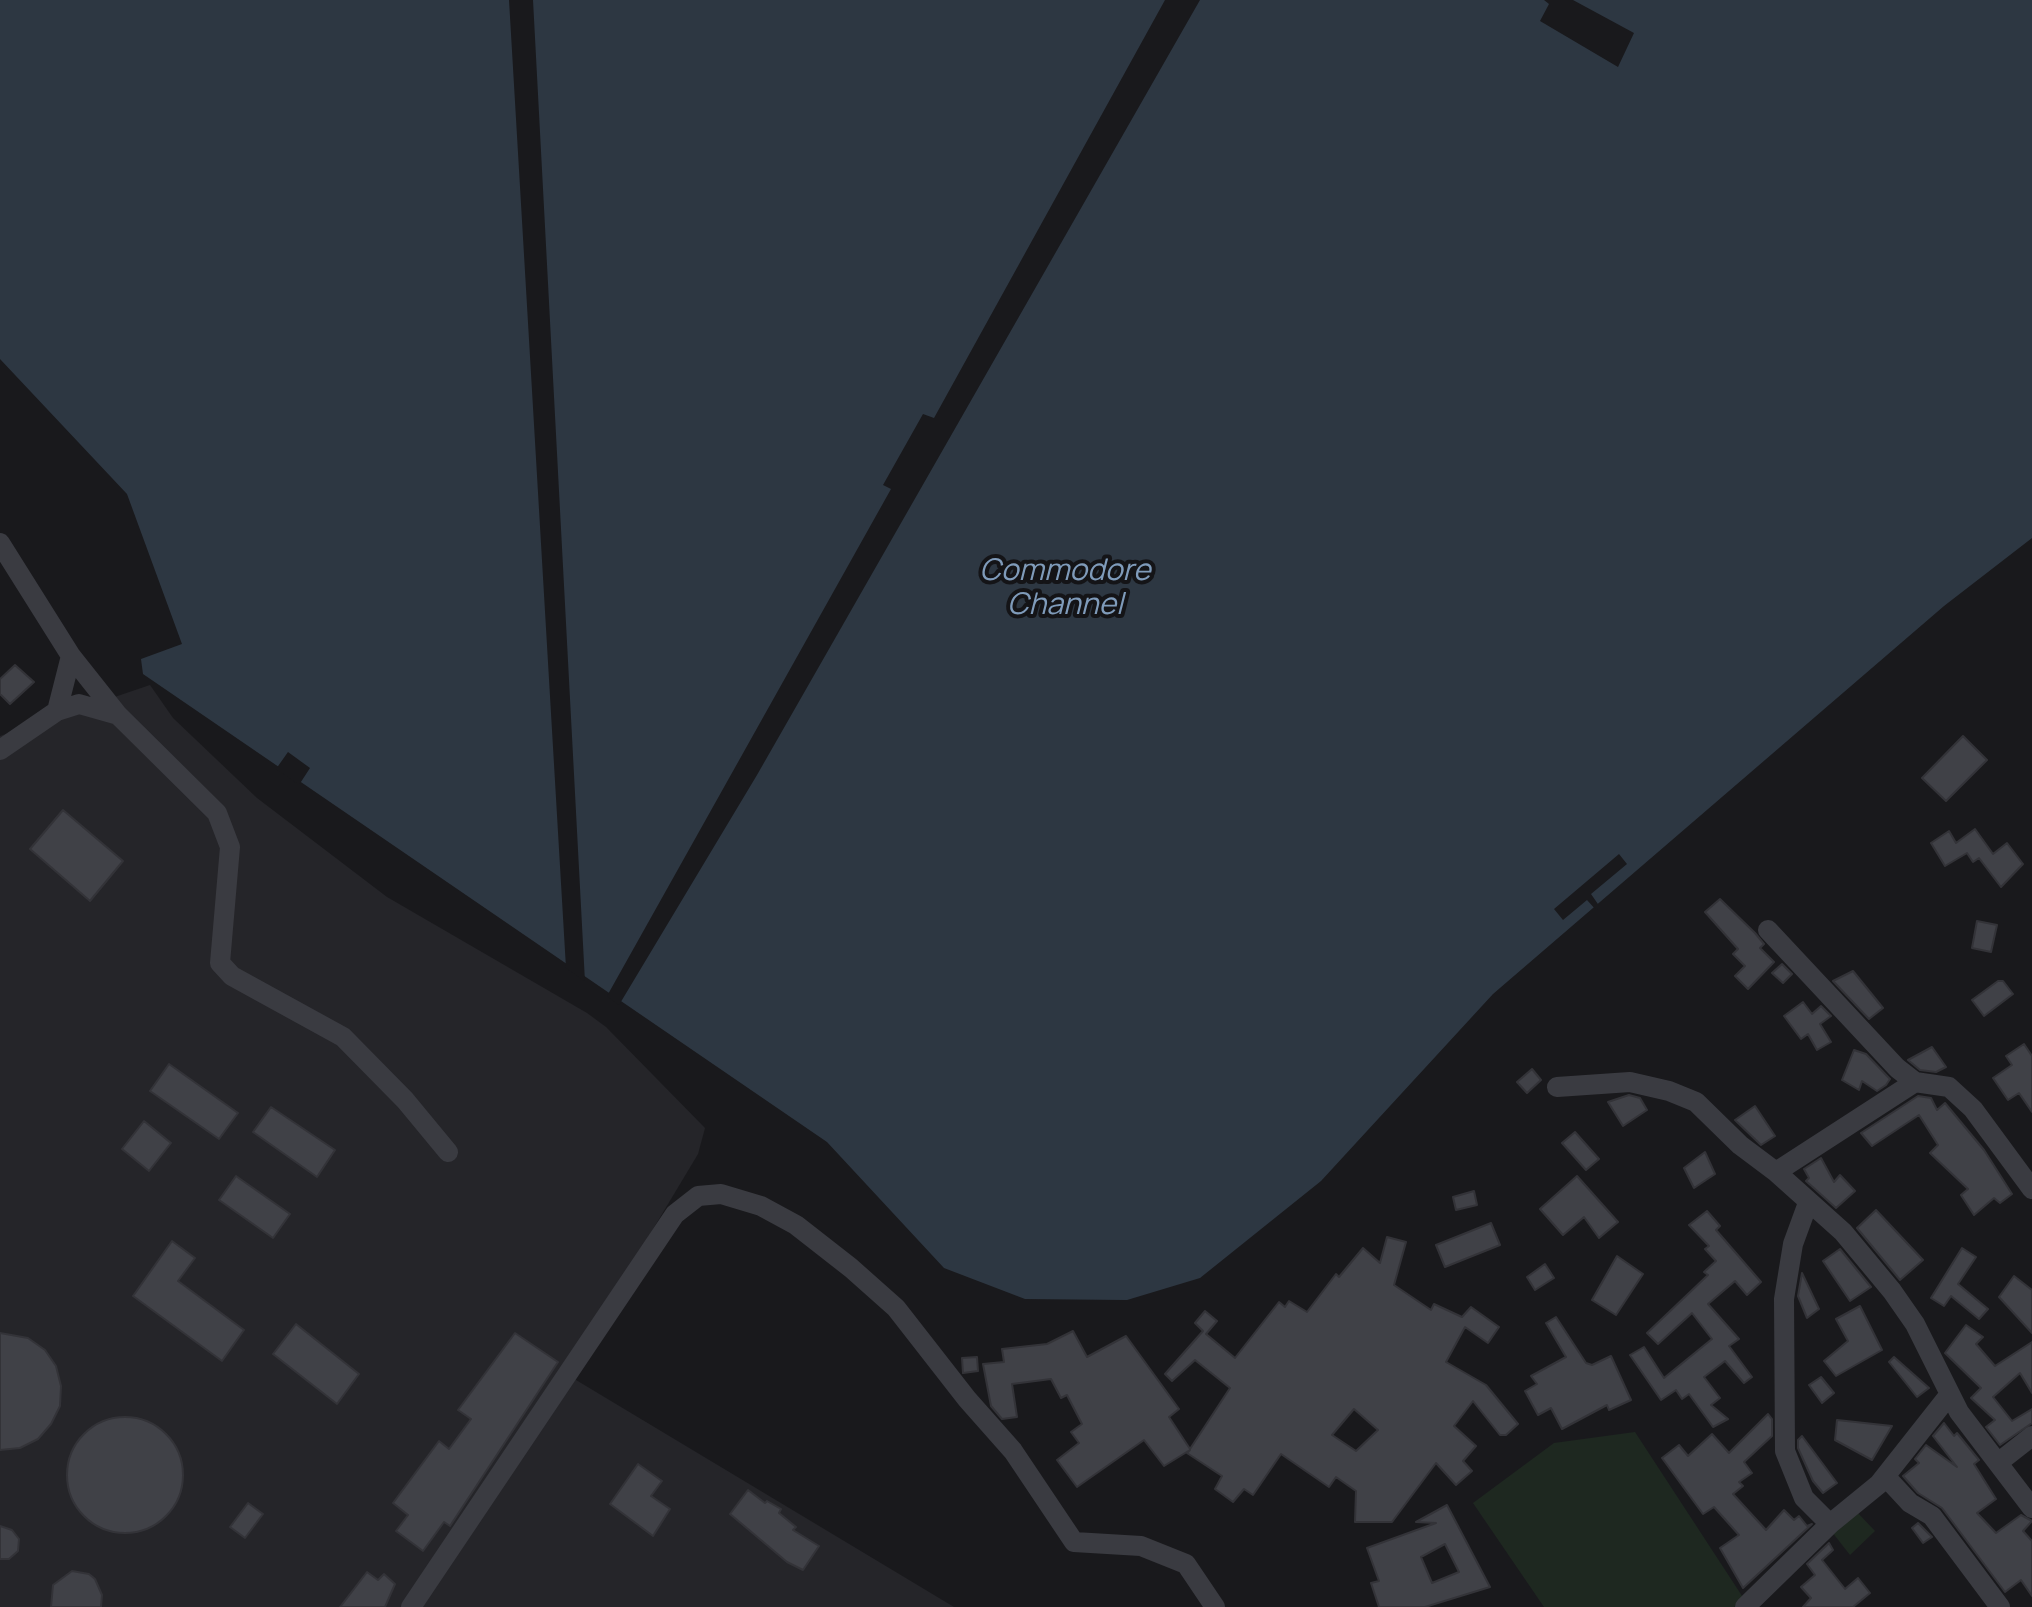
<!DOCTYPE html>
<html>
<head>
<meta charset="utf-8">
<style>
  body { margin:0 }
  canvas { display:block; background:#19191c }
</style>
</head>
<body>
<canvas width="2032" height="1607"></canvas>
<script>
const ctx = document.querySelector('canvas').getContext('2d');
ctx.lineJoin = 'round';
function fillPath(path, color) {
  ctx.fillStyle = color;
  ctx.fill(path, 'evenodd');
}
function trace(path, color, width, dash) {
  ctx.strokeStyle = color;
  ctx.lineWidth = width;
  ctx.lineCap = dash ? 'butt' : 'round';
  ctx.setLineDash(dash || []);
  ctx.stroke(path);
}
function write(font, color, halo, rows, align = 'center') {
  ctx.font = font + ' Manrope,sans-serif';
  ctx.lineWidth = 8;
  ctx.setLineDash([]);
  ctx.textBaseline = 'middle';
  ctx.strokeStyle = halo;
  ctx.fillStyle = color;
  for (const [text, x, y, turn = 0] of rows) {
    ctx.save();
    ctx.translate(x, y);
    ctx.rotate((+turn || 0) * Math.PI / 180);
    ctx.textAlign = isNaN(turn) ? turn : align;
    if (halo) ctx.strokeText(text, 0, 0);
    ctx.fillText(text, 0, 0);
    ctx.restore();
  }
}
fillPath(new Path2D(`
  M150,685l23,33 84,80 130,99 200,116 19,14 99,101 -7,26 -132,220 388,233h-954v-871z`), '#252529');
fillPath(new Path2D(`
  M1635,1432l109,167 -10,8h-190l-71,-104 81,-60z
  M1855,1510l20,21 -25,24 -18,-23z`), '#1e2820');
fillPath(new Path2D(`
  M0,0h2032v538l-88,68 -451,388 -172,187 -121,97 -73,22 -102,-1 -81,-31 -117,-126 -684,-468 -2,-15 41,-15 -55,-150 -127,-135z`), '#2d3742');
fillPath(new Path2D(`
  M509,0h24l52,982 -19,-14z
  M1165,0h35l-443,775 -138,230 -12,-9 284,-507 -8,-4 40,-71 11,4z
  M1544,0h29l61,33 -16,34 -78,-46 9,-17z
  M288,752l22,16 -11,17 -23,-16z
  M1619,854l8,10 -36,30 9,13 -4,3 -9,-10 -24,20 -9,-11z`), '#19191c');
const building = new Path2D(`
  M15,665l19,17 -24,22 -10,-10v-15z
  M1963,736l24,24 -41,41 -24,-23z
  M63,810l60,51 -33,40 -60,-52z
  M1975,829l18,25 14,-11 16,21 -22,23 -22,-29 -6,4 -6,-9 -22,13 -14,-23 18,-12 7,12z
  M1720,899l35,34 9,11 -4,4 14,14 -26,27 -13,-13 10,-10 -12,-12 5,-5 -33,-37z
  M1977,921l20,4 -6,27 -19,-4z
  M1782,964l10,10 -9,9 -11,-10z
  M1853,971l30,37 -14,11 -36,-38z
  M1998,981h5l10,13 -29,22 -12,-16z
  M1803,1002l9,12 9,-8 10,10 -11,8 11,18 -14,8 -9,-16 -7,5 -17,-23z
  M2024,1044l8,12v56l-13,-19 -11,7 -15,-22 19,-13 -6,-9z
  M1932,1047l14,20 -10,5 -16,-2 -12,-10z
  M1854,1050l12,4 24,25 -4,6 -9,6 -15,-10 -3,9 -17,-10z
  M169,1064l69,49 -19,26 -69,-48z
  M1532,1069l9,11 -14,13 -10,-11z
  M1629,1095l11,3 7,12 -24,16 -15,-24z
  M1918,1096l13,2 6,12 8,-7 39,47 28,44 -12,9 -6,-5 -20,17 -13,-20 7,-6 -38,-36 8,-8 -19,-30 -47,31 -11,-13z
  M1755,1106l20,30 -14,9 -26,-25z
  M271,1107l64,43 -18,27 -64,-45z
  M144,1121l27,22 -22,28 -27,-22z
  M1575,1132l24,27 -13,11 -24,-27z
  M1705,1152l10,22 -21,14 -10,-20z
  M1821,1158l13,24 6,-7 15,16 -19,17 -30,-27 3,-3 -5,-9z
  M236,1176l54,38 -17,24 -54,-38z
  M1577,1176l41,46 -19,16 -15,-21 -21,18 -23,-26z
  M1474,1191l3,14 -21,5 -3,-13z
  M1876,1210l47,50 -23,20 -43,-52z
  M1707,1211l13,15 -4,4 45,52 -14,13 -12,-14 -27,23 31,35 -10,7 23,31 -8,6 -19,-22 -21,16 16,21 -9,7 17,14 -15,8 -24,-33 -7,5 -6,-9 -15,10 -31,-45 14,-8 20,31 48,-39 -20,-26 -34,31 -11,-11 61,-58 -4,-3 12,-11 -11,-12 4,-3 -20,-21z
  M1491,1223l9,22 -55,22 -9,-22z
  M1387,1237l19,5 -12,43 37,25 3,-6 28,13 9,-10 28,20 -11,16 -23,-16 -19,35 40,23 32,39 -12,11h-6l-27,-34 -19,25 22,20 -13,15 9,10 -16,14 -20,-22 -44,59h-37l1,-31 -20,-14 -7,10 -48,-33 -28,41 -9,-6 -11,13 -18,-13 7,-13 -35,-23 3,-3 -26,16 -20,-26 -67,47 -20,-27 22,-17 -8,-11 11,-8 -15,-29 -6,3 -10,-19 -39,5 5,33 -15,2 -11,-13 -8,-42 21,-2 -2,-13 45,-5 26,-13 14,26 39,-21 53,73 -10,8 21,32 40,-61 -35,-28 -23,21 -7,-7 38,-43 -8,-8 10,-12 12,10 -11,13 29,24 44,-56 6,5 4,-6 18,11 29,-38 3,3 24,-29 17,15zM1354,1409l24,21 -22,21 -24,-16z
  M172,1241l23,17 -17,23 66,49 -22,31 -89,-65z
  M1962,1248l14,9 -18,27 30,25 -9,10 -28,-23 -7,10 -13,-8z
  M1840,1249l31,38 -21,14 -27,-40z
  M1617,1256l26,18 -27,41 -24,-15z
  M1545,1264l9,14 -19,12 -8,-13z
  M1802,1273l17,36 -12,9 -9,-22z
  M2014,1276l18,14v43l-33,-36z
  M1860,1306l22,44 -46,26 -12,-15 24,-20 -12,-22z
  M1556,1317l30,46 6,2 19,-9 20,44 -22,10 -2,-5 -45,24 -11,-21 -13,7 -13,-24 12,-7 -6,-8 35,-19 -20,-34z
  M296,1324l63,50 -22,30 -64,-50z
  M1966,1325l17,12 -7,7 19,22 37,-24v51l-12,-20 -27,24 19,24 20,-12v14l-32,22 -14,-18 9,-7 -24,-22 10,-10 -36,-35z
  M0,1333l28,5 17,12 11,16 5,20 -1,20 -9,18 -13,15 -18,9 -20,2z
  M515,1333l43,29 -108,164 -6,-4 -21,29 -27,-20 12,-16 -15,-12 46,-62 10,8 22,-30 -13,-9z
  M977,1357l1,14 -15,2 -1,-15z
  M1894,1357l35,31 -12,9 -28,-35z
  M1821,1377l13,16 -12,10 -13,-18z
  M1768,1414l4,5v17l-28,26 8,11 -13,9 4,4 -10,8 33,36 18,-20 10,10 5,-4 8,10 5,-2 -69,64 -23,-40 19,-13 -25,-28 -11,7 -41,-56 17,-13 9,11 24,-22 17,19z
  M67 1475a58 58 0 1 1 116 0a58 58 0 1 1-116 0Z
  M1837,1420l55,6 -20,34 -37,-20z
  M1944,1423l10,13 3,-3 22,27 -5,4 22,35 -19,14 19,20 25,-18 11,6 -9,10 9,10v55l-11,-16 -16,12 -63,-84 -24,-15 -15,-17 16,-13 -4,-4 11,-14 31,22 -24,-31z
  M1802,1436l35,47 -14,10 -10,-12 -15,-33v-8z
  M638,1464l24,17 -11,15 19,13 -17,27 -43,-32z
  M748,1490l17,13 2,-2 14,8 -2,4 17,14 -3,3 26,16 -16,24 -16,-8 -57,-48z
  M248,1503l15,11 -18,24 -15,-11z
  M1447,1505l43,82 -65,20h-46l-8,-24 8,-2 -12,-33 69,-25 -20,-1zM1445,1544l14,28 -27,11 -11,-26z
  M1918,1523l14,14 -9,6 -11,-15z
  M0,1526l12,4 7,9 -1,12 -9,8h-9z
  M1829,1543l4,7 -11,10 23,29 13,-11 12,15 -17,14h-50l8,-9 -10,-11 14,-12 -8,-11z
  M72,1571l17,3 6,5 7,16 -1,12h-50l2,-22z
  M367,1572l11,8 6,-6 11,10 -10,23h-45z`);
fillPath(building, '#404147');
trace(building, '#333338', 2);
trace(new Path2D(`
  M0,543l71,113 46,58
  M57,711l14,-55
  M0,750l57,-39 22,-7 39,11 99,98 13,34 -10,116 12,13 111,61 62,63 43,52
  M1768,930l129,138 18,14 34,5 24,22 59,80
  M1557,1087l73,-5 39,9 27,11 44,43 36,27 67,60 49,59 23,33 44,88 73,96
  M1776,1172l139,-90
  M1808,1203l-15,41 -9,55 1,152 19,47 26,26
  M1999,1462l33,-26
  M1885,1476l25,27 22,13 68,91
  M411,1607l264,-393 23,-18 23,-2 40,12 35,19 55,43 45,40 71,91 46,52 61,91 67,4 45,18 29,43
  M1745,1607l85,-83 49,-40 71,-90`), '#3a3b41', 20);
write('italic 30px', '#7f9bba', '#141417', [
  ["Commodore",1065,572],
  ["Channel",1065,606]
]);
</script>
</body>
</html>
